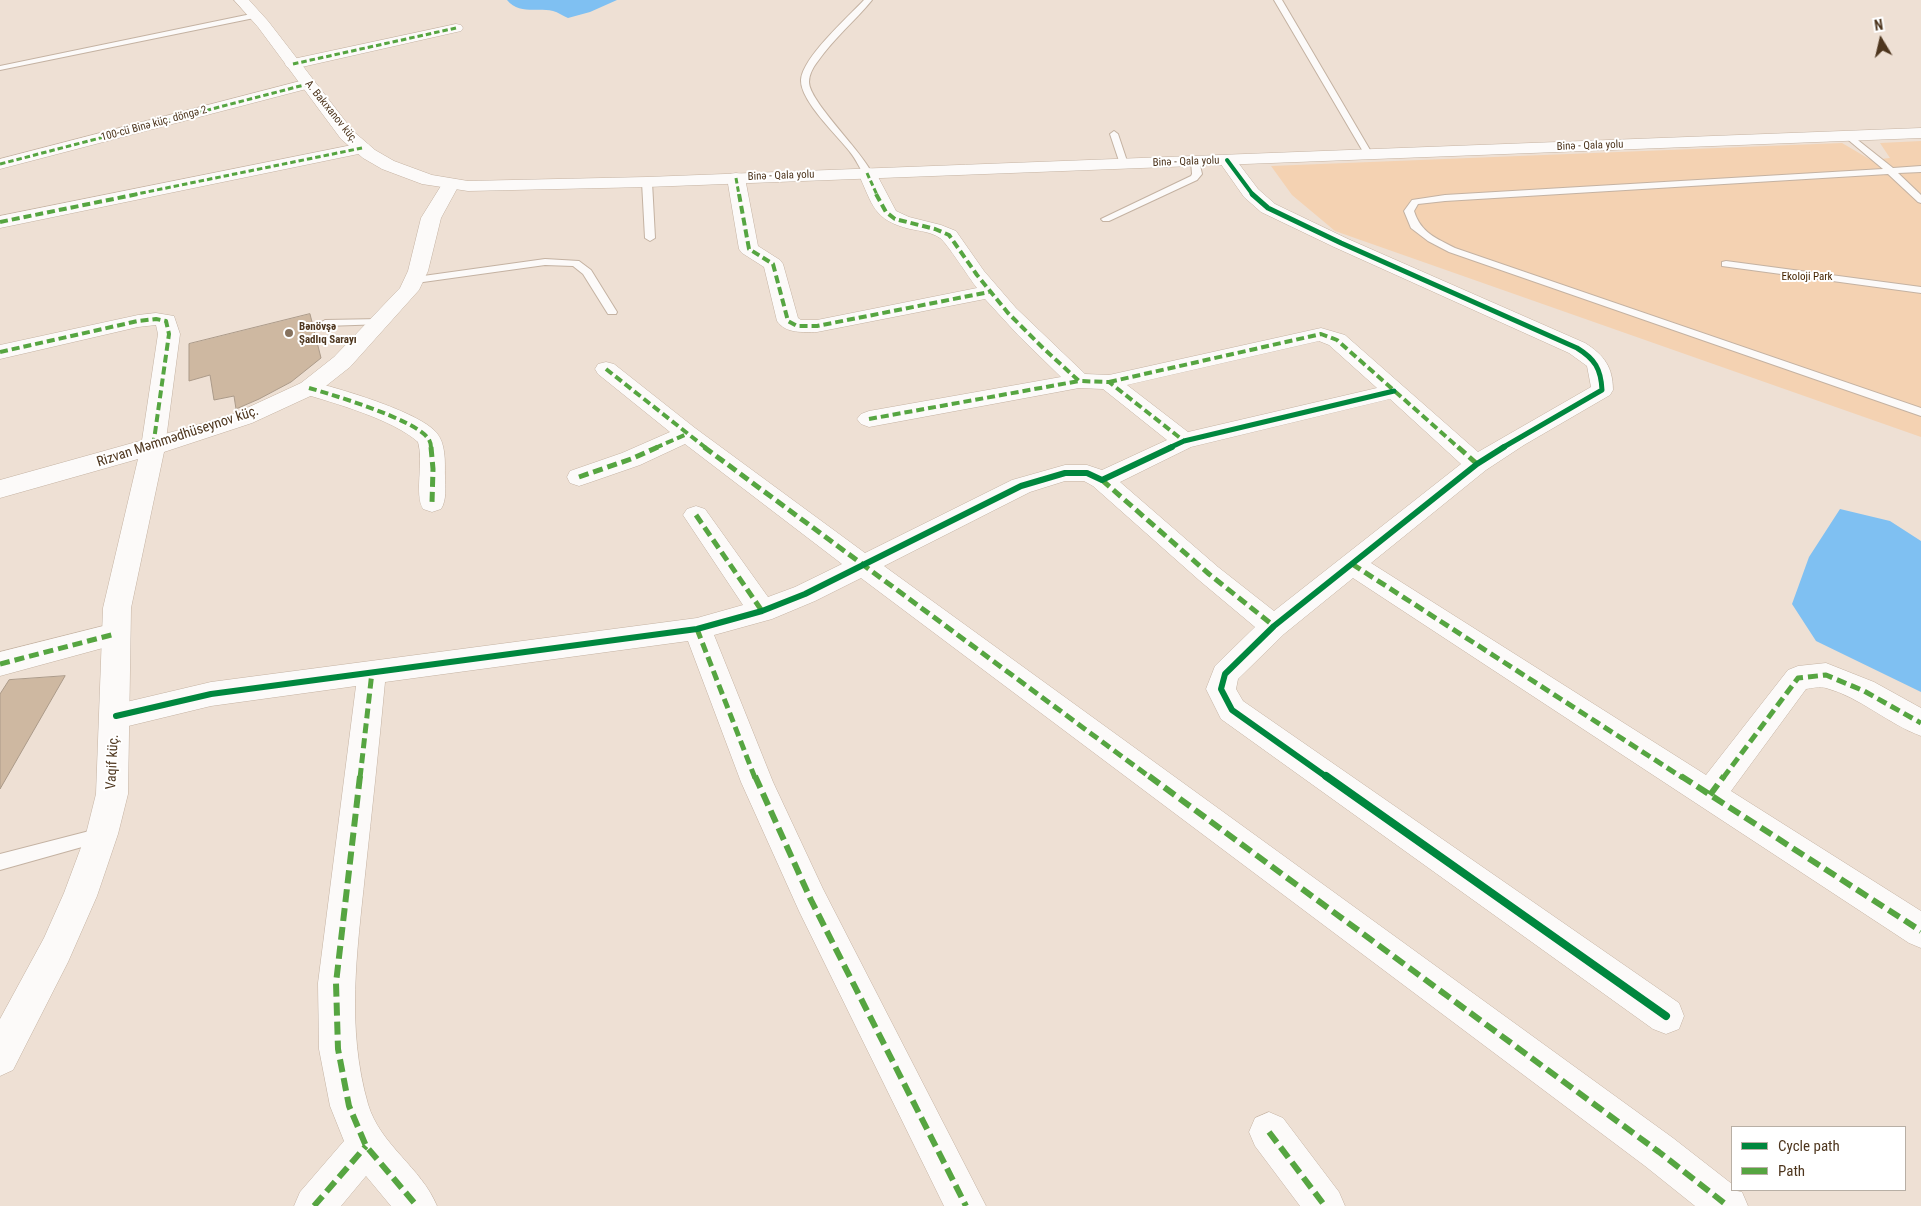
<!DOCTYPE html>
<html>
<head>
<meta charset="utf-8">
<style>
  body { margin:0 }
  #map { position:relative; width:1921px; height:1206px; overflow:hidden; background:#eee0d4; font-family:"Roboto Condensed",sans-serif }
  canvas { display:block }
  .legend { position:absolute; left:1731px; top:1126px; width:175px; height:65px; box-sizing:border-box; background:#fff; border:1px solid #b8afa5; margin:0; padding:6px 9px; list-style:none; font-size:15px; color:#4e361e }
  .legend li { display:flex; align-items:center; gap:10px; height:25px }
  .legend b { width:25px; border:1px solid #b8afa5 }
  .north { position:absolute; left:1856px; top:15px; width:50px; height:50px; -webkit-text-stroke:4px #fff; paint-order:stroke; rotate:351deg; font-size:14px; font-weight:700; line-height:20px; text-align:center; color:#4e361e }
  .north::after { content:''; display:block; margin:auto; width:18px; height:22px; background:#4e361e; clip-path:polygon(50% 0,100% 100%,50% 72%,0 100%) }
</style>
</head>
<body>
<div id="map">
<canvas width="1921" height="1206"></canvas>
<ul class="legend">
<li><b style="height:6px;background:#00873e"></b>Cycle path</li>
<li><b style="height:6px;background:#56a541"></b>Path</li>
</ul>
<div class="north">N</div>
</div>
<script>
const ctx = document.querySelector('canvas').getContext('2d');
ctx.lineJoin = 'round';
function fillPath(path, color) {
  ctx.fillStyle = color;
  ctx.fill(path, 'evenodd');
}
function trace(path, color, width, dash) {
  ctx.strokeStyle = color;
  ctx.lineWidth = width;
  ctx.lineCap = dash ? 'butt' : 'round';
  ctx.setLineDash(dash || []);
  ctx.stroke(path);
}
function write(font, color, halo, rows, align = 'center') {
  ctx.font = font + ' "Roboto Condensed",sans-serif';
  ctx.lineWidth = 4;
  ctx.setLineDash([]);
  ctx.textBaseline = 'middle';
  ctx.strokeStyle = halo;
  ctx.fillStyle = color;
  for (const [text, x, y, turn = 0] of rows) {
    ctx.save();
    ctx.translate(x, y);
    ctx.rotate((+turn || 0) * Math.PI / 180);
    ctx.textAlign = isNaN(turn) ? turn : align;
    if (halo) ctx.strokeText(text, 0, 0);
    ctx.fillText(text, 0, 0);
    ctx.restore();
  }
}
fillPath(new Path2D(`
  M1921,141v296l-586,-206 -43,-36 -21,-29 571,-23 29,17 19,-2 -10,-15z`), '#f4d2b2');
fillPath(new Path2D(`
  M507,0h110l-27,12 -22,6c-5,-2 -10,-6 -15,-7 -16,-4 -34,4 -46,-11z
  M1840,509l50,12 31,20v151l-105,-51 -24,-37 17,-47z`), '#7fc0f2');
const building = new Path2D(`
  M310,314l11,44 -30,24 -32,17 -23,10 -2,-13 -20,4 -4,-25 -21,6v-37z
  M65,676l-65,113v-95l9,-14z`);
fillPath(building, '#ceb8a1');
trace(building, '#ab9a89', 1);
const service = new Path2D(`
  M864,0h8c-17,21 -38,38 -54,61 -4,5 -9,13 -9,21 0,19 51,67 63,91l-5,3 -3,-1c-5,-8 -8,-16 -14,-23 -12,-16 -50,-51 -49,-72 1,-22 47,-63 63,-80z
  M1274,0h8l91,155 -1,2 -3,1 -4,-3z
  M256,13h3v4l-259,53v-4z
  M1114,131l4,3 10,30 -1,2h-6l-1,-2 -10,-30z
  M1849,133l44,35 28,-2v6l-23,1 23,22v8l-3,-1 -30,-28 -443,27 -27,3 -4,7c7,22 22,27 41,37l466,160v8l-472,-164 -21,-11 -17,-13 -7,-17 8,-11 33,-5 438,-26 -37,-31v-4z
  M1195,158l4,3 3,13 -5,6 -88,41h-6l-2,-2 90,-43 1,-2 -1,-13z
  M647,179l5,3 3,56 -5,3 -5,-3 -3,-56z
  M545,259l34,2 12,9 26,42 -1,2h-8l-25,-40 -10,-8 -28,-1 -129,18 -5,-3 5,-3z
  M1726,261l195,26v6l-199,-27v-4z
  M381,319l4,1 1,2 -1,2 -60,2 -5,-3 5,-3z
  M101,828l6,2 2,5 -2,5 -107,30v-16z`);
const minor = new Path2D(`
  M456,24l5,1 2,3 -2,3 -168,38 -6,-2 -2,-3 2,-3 6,-2z
  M308,79l6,2 2,3 -2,3 -314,82v-10z
  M362,143l6,1 3,4 -3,4 -368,76v-12z
  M1227,155l6,1 25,33 17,15 73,35 237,104c19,12 28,24 28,47l-3,5 -86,50 -38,25 -115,93 335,212 82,-105 10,-4 28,-3 48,19 47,26v28c-33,-12 -61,-39 -95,-48 -6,-2 -14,0 -20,1l-75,102 190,120v37l-12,-5 -556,-365 -69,56 -46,45 -2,10 7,12 436,302 5,13 -5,13 -13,5 -13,-5 -432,-310 -15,-30 9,-23 40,-39 -55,-46 -107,-95 -9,-5h-19l-35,11 -146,74 789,572 59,46v6l10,2 6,14h-53l-50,-40 -784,-588 -46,23 -43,18 -58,16 59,147 50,107 163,317h-42l-145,-295 -58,-129 -53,-141 -303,41c-6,64 -13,128 -20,193 -8,77 -19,152 3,229 12,41 53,63 69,102h-46l-25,-30 -25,30h-47l6,-14 44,-51 -14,-35 -11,-57 -1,-66 38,-297 -145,20 -95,23 -11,-4 -4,-9 4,-9 106,-25 486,-64 46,-13 -60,-90 4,-6 9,-3 9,3 63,88 27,-10 47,-23 -157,-120 -45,21 -52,18 -9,3 -9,-3 -3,-6 3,-6 52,-18 48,-21 -72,-58 -3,-5 3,-5 8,-2 8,2 81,64 170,125 147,-73 53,-15h22l15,5 65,-30 -64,-51 -24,-1 -210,39 -8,-3 -4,-5 4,-5 8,-3 192,-34 -43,-42 -33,-36 -168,33c-14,0 -31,2 -40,-11l-13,-54 -22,-14 -3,-4 -12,-71 3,-4 6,-1 6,1 3,4 13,68 22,14 3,4 15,54 3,2h16l160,-32c-8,-10 -30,-45 -37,-50 -9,-6 -20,-7 -30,-9 -37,-9 -37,-24 -52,-56l3,-4 6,-1 6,1 3,4 20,38 13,6 32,8 15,6 28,40 32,37 69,66 24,1 212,-47 24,7 133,117 113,-65 -4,-21 -18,-13 -235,-106 -73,-35 -17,-15 -26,-37 3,-4zM1319,341l10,4 48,43 -189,44 -61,-47zM1390,399l71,65 -187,147 -56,-44 -98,-85 71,-35z
  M156,313l18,3 6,18 -15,113 -3,6 -9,2 -9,-2 -3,-6 17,-113 -2,-9 -18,2 -138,32v-14l138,-30z
  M309,381c29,7 108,30 127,51 10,11 9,30 9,44 0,11 2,24 -4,33l-9,3 -9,-3c-9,-15 1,-47 -5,-67 -26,-23 -84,-39 -117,-49l-3,-5 3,-5z
  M115,623l10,3 4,8 -4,8 -125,34v-24z
  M1269,1112l14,6 56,74 6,14h-45l-45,-60 -6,-14 6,-14z`);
const tertiary = new Path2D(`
  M450,180l6,1 3,4 -18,33 -13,53 -9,19 -69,77 -33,26 -65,30 -88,29 -33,156 -3,186 -10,40 -21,62 -29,66 -55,108 -13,6v-57l44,-81 20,-45 22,-59 10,-40 7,-186 35,-149 -138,39v-18l197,-55 39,-12 65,-30 33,-26 66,-69 8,-17 13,-53 23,-37z`);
const secondary = new Path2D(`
  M234,0h15l19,21 85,110 22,19 19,11 38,14 36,6 179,-4 1274,-49v10l-1274,49 -179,4 -46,-7 -40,-15 -19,-11 -22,-19 -83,-112z`);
trace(service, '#c4b2a2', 2);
trace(minor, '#c4b2a2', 1);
trace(tertiary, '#c4b2a2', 1);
trace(secondary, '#c4b2a2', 1);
fillPath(service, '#fcfaf9');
fillPath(minor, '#fcfaf9');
fillPath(tertiary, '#fcfaf9');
fillPath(secondary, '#fcfaf9');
trace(new Path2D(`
  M293,64l163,-36
  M0,164l308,-80
  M867,173l10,22
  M736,178l3,17
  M132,195l230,-47`), '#56a541', 3, [5.5, 3]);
trace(new Path2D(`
  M739,194l10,55 24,15 15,57 9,5h20l172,-34
  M876,194l10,18 9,7 40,10 14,6 28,40 31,38 35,35 36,33 30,1 75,59
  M0,222l138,-28
  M0,352l138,-31 18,-2 10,2 3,13 -16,113
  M606,369l100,79
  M1109,382l212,-48 16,6 122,108
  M309,388c25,7 103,31 118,49 3,3 4,7 4,11
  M869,419l210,-38
  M655,448l32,-14`), '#56a541', 4, [8, 4]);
trace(new Path2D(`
  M431,447l2,22 -1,34
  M704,447l447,331
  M1458,447l19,17
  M579,477l52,-18 27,-12
  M1102,480l107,94 65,52
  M696,515l66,96
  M1352,564l331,214
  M697,629l58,149
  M0,664l115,-30
  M360,778l12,-106
  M1723,778l75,-100 28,-3 38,16 57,32`), '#56a541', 5, [10, 5]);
trace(new Path2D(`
  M360,776l-24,207 2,66 11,57 17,40 51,60
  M755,776l56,124 155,306
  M1149,776l510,376 69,54
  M1681,776l240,155
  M1710,795l14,-19
  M1269,1132l56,74
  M314,1206l52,-60`), '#56a541', 6, [13, 6]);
trace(new Path2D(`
  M1227,160l26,35`), '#00873e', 4);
trace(new Path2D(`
  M1252,194l16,14 73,35 236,105c18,11 24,21 25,42l-100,58
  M1169,448l15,-7 210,-50`), '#00873e', 5);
trace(new Path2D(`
  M116,716l95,-22 486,-65 65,-18 43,-17 216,-108 44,-13h22l15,7 70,-33
  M1328,778l-96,-68 -11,-21 4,-15 49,-48 203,-162 27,-17`), '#00873e', 6);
trace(new Path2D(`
  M1326,776l340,240`), '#00873e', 8);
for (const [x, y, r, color] of [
  [289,333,5,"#86725e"]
]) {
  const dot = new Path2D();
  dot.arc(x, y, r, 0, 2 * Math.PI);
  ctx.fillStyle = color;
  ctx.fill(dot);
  trace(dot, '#fff', 2);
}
write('11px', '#4e361e', '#fff', [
  ["A. Bakıxanov küç.",331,112,51],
  ["100-cü Binə küç. döngə 2",154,124,-15],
  ["Binə - Qala yolu",1590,146,-2],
  ["Binə - Qala yolu",1186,162,-2],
  ["Binə - Qala yolu",781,176,-2]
]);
write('11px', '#452500', '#fff', [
  ["Ekoloji Park",1807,277]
]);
write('bold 11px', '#4e361e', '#fff', [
  ["Bənövşə",299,327],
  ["Şadlıq Sarayı",299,340]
], 'left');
write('14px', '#4e361e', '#fff', [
  ["Rizvan Məmmədhüseynov küç.",178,437,-18],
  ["Vaqif küç.",113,762,-87]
]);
</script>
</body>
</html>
